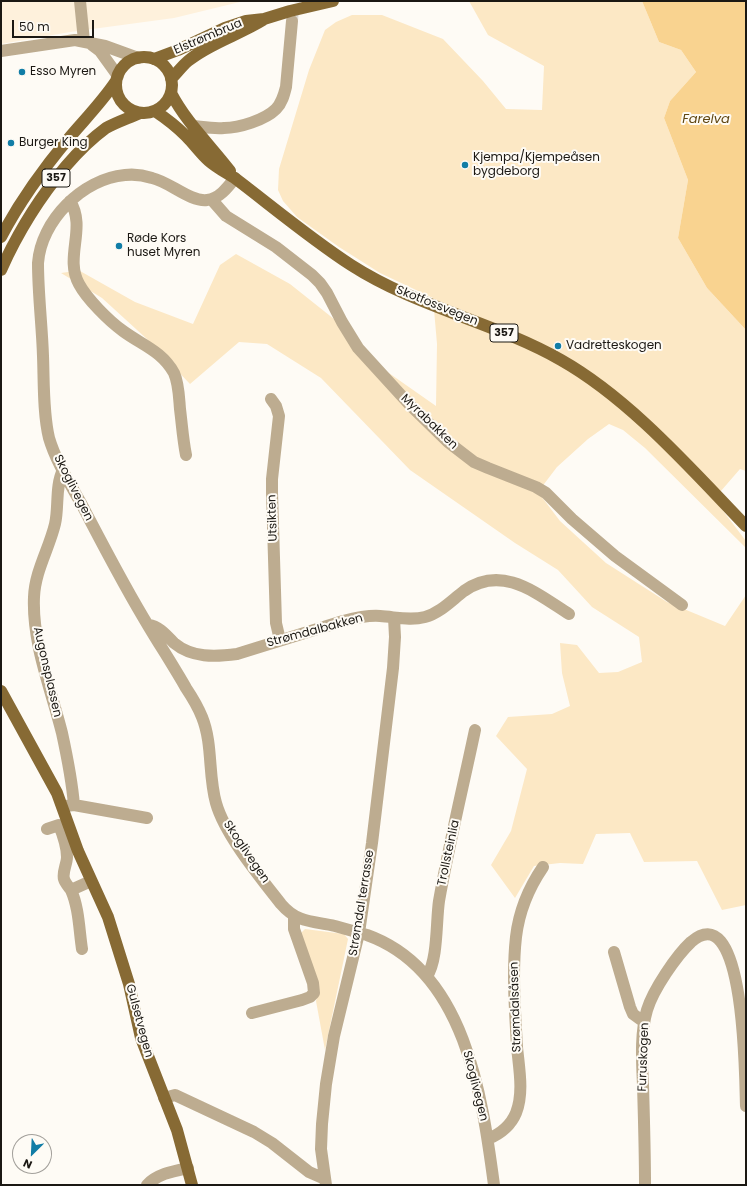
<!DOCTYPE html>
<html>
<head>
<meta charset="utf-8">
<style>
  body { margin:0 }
  #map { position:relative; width:747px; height:1186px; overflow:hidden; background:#fefbf5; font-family:Poppins,sans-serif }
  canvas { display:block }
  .frame { position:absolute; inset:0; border:2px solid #1b1813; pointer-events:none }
  .north { position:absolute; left:12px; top:1134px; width:40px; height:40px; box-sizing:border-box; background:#fefbf5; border:1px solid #a3a09b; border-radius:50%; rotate:204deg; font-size:11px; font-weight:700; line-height:16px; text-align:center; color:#1b1813 }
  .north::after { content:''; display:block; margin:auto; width:14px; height:18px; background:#117da6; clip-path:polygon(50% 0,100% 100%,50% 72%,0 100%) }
  .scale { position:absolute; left:12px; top:20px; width:82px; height:18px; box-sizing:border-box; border:2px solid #1b1813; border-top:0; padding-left:5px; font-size:12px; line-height:14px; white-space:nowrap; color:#1b1813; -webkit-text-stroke:3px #fefbf5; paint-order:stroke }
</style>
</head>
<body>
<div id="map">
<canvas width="747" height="1186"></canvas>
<div class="frame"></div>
<div class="north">N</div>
<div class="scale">50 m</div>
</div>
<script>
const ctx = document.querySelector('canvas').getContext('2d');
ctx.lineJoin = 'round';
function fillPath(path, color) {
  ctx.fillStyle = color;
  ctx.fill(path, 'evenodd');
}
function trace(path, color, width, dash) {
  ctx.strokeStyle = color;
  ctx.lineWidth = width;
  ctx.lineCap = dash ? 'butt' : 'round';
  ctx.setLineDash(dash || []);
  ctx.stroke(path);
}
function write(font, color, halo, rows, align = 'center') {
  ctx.font = font + ' Poppins,sans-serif';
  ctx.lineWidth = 4;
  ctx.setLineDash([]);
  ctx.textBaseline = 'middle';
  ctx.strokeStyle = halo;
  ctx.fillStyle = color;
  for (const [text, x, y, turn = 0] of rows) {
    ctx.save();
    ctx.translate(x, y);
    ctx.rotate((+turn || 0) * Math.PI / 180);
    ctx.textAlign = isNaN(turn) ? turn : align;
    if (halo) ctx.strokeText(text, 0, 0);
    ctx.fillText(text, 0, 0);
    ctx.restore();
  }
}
fillPath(new Path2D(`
  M1,1h243l-70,17 -104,14 -69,12z`), '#fef1dc');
fillPath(new Path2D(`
  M469,1h173l17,41 22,8 15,22 -26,29 -6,17 24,62 -10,58 29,50 39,42v141l-6,-2 -26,30 32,42v7l-101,-100 -22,-18 -14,-6 -21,15 -31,28 -19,25 22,29 46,42 61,39 58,24 21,-31v310l-24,5 -25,-49 -53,1 -14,-29 -34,1 -13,30 -23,-1 -26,3 -19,32 -24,-33 20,-34 16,-62 -31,-33 12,-19 44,-3 18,-8 -8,-33 -2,-30 17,2 22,28 19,-1 24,-10 -3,-25 -47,-30 -34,-37 -43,-27 -105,-73 -89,-92 -54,-34 -28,-2 -49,42 -42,-44 -46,-42 -41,-25 14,-2h5l55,31 58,22 27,-59 16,-11 54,30 49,39 47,48 50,35 1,-62 -4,-46 -53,-25 -41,-26 -42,-30 -14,-16 -5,-11 1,-21 30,-99 16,-40 11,-8 16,-7h30l61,24 40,42 23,28 36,1 2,-44 -56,-31z
  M305,929l39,5 4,5 -23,111 -9,-49 3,-12 -18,-56z`), '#fce8c5');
fillPath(new Path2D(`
  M642,1h104v329l-39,-42 -29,-50 10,-58 -24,-62 6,-17 26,-29 -15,-22 -22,-8z`), '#f9d390');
trace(new Path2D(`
  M292,20l2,-19`), '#dcd9d3', 12, [12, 6]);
trace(new Path2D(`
  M80,1l4,40
  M92,45l8,6 18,25
  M1,51l74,-11 30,6 33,12
  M193,126c10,1 21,3 31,2 15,0 41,-8 52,-19 6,-6 8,-14 10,-22l6,-66
  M235,178c-7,9 -16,21 -28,22 -17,2 -37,-18 -55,-22 -9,-3 -18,-4 -27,-3 -43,4 -84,46 -87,88 0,31 4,62 5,93 1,26 0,57 6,82 7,24 22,47 34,69 21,40 42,81 66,120 12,20 25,40 37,61 6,9 12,19 16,29 11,27 6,58 14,86 9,32 44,74 65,101 16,19 32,17 54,22 11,3 21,6 32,9 98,35 115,160 127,250
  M212,200l14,16 50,31 36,28 8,8 7,10 15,29 16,26 52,57 38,37 26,20 14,6 48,19 10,6 26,26 43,37 67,49
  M70,201c17,27 -6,56 9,83 8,15 30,37 44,47 19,14 39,20 51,42 5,11 5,25 6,36 2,16 3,31 6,46
  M271,399l5,7 3,10 -7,63v14l4,130 4,17
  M63,470c-8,16 -4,37 -8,54 -6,25 -20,47 -21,73 -2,46 17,92 28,136 5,23 10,48 12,72
  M149,625c10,1 18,11 25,18 18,15 41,14 63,11l106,-33c12,-3 25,-6 37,-5 16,1 30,5 45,1 15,-4 27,-17 39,-26 38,-27 72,2 105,23
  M66,806l8,-1 73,13
  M47,829l12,-4c4,10 8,21 8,32 0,7 -5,15 -3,22 1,4 5,8 7,11
  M82,949c-3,-20 -3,-41 -11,-59l20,-9
  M614,952l16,55 3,7 11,8
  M427,976c11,-16 9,-55 12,-75 10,-57 24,-114 36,-171
  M252,1013l50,-13 8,-3 4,-4 -1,-10 -19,-54v-13
  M164,1098l11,-3 79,37 18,11 37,29 16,7
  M488,1139c12,-5 23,-14 28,-26 8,-20 3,-45 1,-66 -2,-37 -5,-74 -1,-110 3,-26 12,-48 27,-70
  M147,1185c10,-11 27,-14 41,-17
  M326,1185l-5,-36 1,-25 4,-40 8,-48 25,-103 13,-90 21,-175 2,-31 -1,-19
  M645,1185c0,-33 -1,-66 -2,-100 -1,-24 -3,-51 4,-75 6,-20 29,-54 44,-68 55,-48 54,141 55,164`), '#bdac90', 12);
trace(new Path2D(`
  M116 85a28 28 0 1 1 56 0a28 28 0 1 1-56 0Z
  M154,59l24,-9 47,-22 21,-7 18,-2 26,-8 43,-10
  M171,79c6,-6 11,-13 17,-18 22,-18 51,-26 75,-41
  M171,93c15,29 39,52 59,78
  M155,111c12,8 22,16 31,25 8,8 15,18 23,25 8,7 18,12 27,18 38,29 75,60 115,86 65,42 143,57 210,95 69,39 130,109 185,166
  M1,237c19,-36 42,-68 68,-99 16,-19 33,-36 47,-57
  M1,270c17,-38 38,-72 65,-104 12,-14 25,-27 40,-38 11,-6 23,-10 34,-15
  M1,691l56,102 21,58 30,66 21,67 12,54 36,92 15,55`), '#876a34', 12);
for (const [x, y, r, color] of [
  [22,72,4,"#117da6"],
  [11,143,4,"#117da6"],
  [465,165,4,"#117da6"],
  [119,246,4,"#117da6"],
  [558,346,4,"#117da6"]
]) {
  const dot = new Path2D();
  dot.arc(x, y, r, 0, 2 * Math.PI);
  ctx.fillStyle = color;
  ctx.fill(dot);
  trace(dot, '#fefbf5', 1.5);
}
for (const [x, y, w] of [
  [56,178,28],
  [504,333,28]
]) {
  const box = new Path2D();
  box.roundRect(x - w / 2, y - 9, w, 18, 3);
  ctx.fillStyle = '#fefbf5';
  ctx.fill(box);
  trace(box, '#1b1813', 1);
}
write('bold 11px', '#1b1813', null, [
  ["357",56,178],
  ["357",504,333]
]);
write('12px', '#1b1813', '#fefbf5', [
  ["Elstrømbrua",208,37,-23],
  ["Skotfossvegen",437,306,22],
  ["Myrabakken",429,422,44],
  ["Skoglivegen",73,488,63],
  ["Utsikten",273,518,-92],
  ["Strømdalbakken",315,631,-15],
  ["Augonsplassen",47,672,77],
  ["Skoglivegen",246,852,56],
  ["Trollsteinlia",449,853,-78],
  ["Strømdal terrasse",362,903,-81],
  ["Strømdalsåsen",516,1007,-92],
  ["Gulsetvegen",139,1021,75],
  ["Furuskogen",644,1057,-88],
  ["Skoglivegen",475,1086,76]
]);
write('12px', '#1b1813', '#fefbf5', [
  ["Esso Myren",30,72],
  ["Burger King",19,143],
  ["Kjempa/Kjempeåsen",473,158],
  ["bygdeborg",473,172],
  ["Røde Kors",127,239],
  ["huset Myren",127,253],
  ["Vadretteskogen",566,346]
], 'left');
write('italic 13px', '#604713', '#fefbf5', [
  ["Farelva",706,120]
]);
</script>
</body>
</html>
